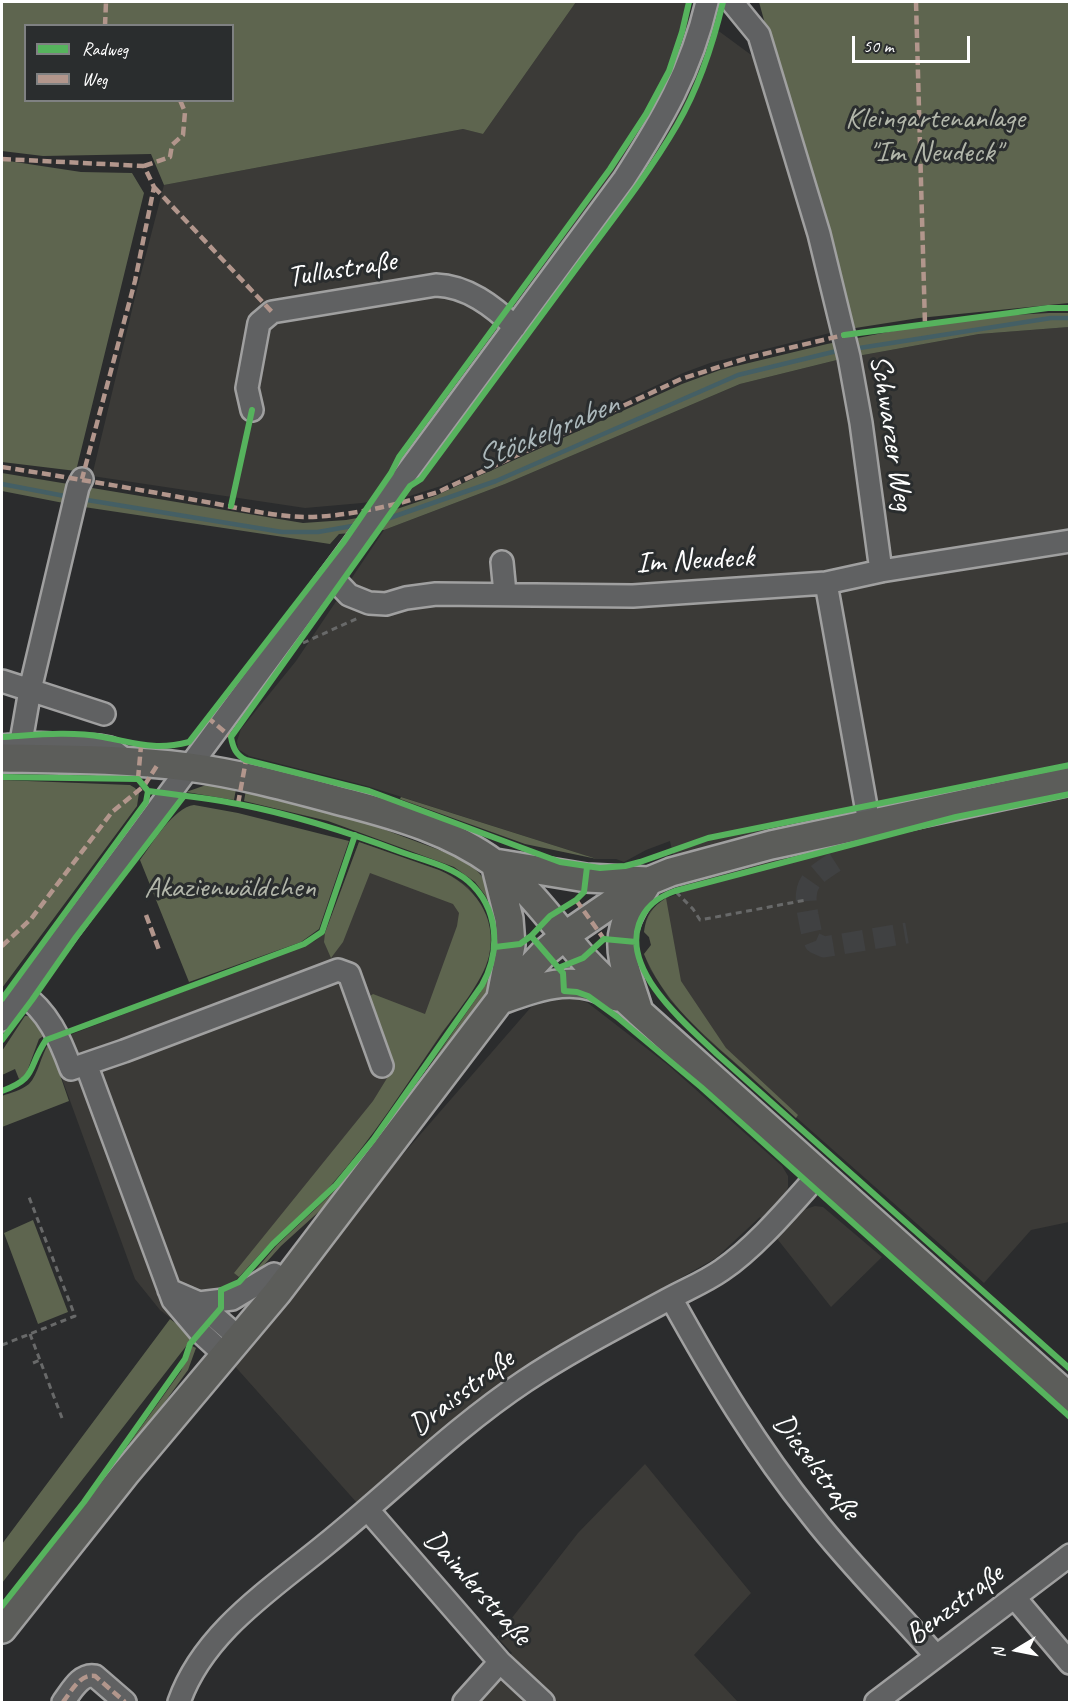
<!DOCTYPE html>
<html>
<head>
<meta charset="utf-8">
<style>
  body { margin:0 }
  #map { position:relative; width:1071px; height:1704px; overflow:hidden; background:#2b2c2d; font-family:Caveat,sans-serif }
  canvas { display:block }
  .frame { position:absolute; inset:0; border:3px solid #fff; pointer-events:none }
  .legend { position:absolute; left:24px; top:24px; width:210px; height:78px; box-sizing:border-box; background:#2a2d2e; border:2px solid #7f8182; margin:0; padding:8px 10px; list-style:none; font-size:18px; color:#fff }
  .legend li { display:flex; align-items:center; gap:12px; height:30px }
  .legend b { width:30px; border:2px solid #7f8182 }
  .north { position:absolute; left:987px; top:1620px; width:60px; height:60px; -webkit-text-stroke:4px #2a2d2e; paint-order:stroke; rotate:260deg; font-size:16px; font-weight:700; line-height:24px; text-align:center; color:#fff }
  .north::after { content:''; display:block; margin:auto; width:21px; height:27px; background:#fff; clip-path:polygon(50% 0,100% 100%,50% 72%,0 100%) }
  .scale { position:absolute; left:852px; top:36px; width:118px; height:27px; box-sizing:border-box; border:3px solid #fff; border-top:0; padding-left:8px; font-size:18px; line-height:21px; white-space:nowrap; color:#fff; -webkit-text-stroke:4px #2a2d2e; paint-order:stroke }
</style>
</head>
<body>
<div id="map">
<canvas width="1071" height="1704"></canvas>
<div class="frame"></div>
<ul class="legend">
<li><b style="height:8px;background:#56b35d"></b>Radweg</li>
<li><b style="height:8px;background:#b2968c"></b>Weg</li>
</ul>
<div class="north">N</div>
<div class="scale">50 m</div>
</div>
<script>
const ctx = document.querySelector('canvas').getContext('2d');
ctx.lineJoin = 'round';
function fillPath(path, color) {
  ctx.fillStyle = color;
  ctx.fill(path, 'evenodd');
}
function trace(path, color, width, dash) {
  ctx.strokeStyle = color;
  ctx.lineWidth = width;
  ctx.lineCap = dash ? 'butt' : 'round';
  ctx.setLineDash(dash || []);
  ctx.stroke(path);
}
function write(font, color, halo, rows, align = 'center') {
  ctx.font = font + ' Caveat,sans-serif';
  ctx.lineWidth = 6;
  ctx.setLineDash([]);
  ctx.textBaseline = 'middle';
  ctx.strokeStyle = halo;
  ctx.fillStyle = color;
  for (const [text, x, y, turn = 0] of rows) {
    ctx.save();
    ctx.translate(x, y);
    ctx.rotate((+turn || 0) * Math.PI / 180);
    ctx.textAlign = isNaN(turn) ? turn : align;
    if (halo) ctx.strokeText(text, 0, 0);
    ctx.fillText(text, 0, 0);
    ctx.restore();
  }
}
fillPath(new Path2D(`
  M576,2h110l-3,15 37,15 34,25 9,19 73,248 -6,9 -120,30 -27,10 -242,113 -31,10 -48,7 -57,5 -213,-32 46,-191 26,-100 299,-56 20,5z
  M1069,327v895l-38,8 -47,53 -279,-246 -35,-37 -20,-31 -6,-15 7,-9 -2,-8 -5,-5 2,-12 4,-9 16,-13 16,-5 -12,-52 -24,9 -22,12 -8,-3h-19l-230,-73 -118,-30 -11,-7 -1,-8 4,-12 55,-68 88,-131 121,-46 235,-100 101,-25 138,-25z
  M359,842l80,28 13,6 16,11 14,19 6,14 2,26 -4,21 -26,41 -88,126 -40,51 -60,56 -35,38 -10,7 -13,2 3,19 -23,29 -34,-26 -25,-31 -86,-236 266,-102 10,-8z
  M558,997h14l16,6 80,62 114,101 6,10v11l-3,8 18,15 12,-4 8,1 59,50 -51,50 -71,-90 -44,41 -177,100 -29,19 -152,127 -126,-141 133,-165 167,-192 9,-5z
  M645,1464l106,129 -57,62 44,47h-270l44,-49 -15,-16 81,-104z`), '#3b3a37');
fillPath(new Path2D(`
  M2,2h574l-93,132 -20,-5 -299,56 -13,-31 -108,2 -41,-5zM26,26h206v74h-206z
  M759,2h310v301l-150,15 -70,11z
  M2,160l79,12 51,1 12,20 -68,278 -74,-9z
  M1049,313h20v14l-90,7 -138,25 -101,25 -235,100 -121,46 -45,4 -9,10 -246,-37 -82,-16v-18l301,50 43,-3 39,-7 50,-17 247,-112 38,-14 107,-26 132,-26z
  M2,780l128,5 5,3 4,5 -2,13 -135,182z
  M209,784l27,5 -2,11 -48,-8z
  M246,790l83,19 129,48c27,17 29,23 35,53l-8,-15 -10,-13 -21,-15 -126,-46 -84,-20z
  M401,797l196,62 -72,-15 -125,-45z
  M194,805l44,8 111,28 -30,88 -18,13 -112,40 -49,-122c12,-16 34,-53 54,-55z
  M359,842l80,28c35,15 59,47 50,86 -7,28 -34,58 -50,81 -34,50 -67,102 -107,147 -17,21 -39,38 -59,57 -12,11 -23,24 -34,36l-5,-4 139,-172 19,-31 -26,-71 7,-5 52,20 32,-88 2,-13 -6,-9 -83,-31 -27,69 -12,16 -7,-16 1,-9z
  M666,898l15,83 45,67 72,67 -2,3c-22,-20 -43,-40 -65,-59 -35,-31 -69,-61 -87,-105l7,-9 -2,-8 -5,-5c2,-16 8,-25 22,-34z
  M495,967l-1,17 -8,12 -151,201 -54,49 -35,39 1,-5 30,-35 66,-62 54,-70 83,-120z
  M25,1016c12,0 15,10 20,19l-6,4 -14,38 -6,2 -4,-10 -13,6v-24z
  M49,1043l20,58 -67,26v-31c8,-3 20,-6 27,-12 9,-9 12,-29 20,-41z
  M33,1220l35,92 -30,12 -34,-91z
  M170,1319l24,17 -192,247v-39z
  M192,1346l4,2 -8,22 -103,142 9,-19 87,-122z`), '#5e654f');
trace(new Path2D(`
  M853,349l198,-31h19
  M2,484l68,13
  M81,499l201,33h36l40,-7
  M378,522l118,-41 242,-106 103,-25`), '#445f65', 4.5);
trace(new Path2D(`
  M835,862c-25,16 -33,22 -27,53 2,9 3,19 7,28l9,4 83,-14`), '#404142', 21, [21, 10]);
const minor = new Path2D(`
  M732,2l27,33 60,199 30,123 12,66 20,148
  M252,410l-5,-22 12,-65 13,-11 164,-27c31,1 57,21 79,42
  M82,479l-4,8 -48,203 74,24
  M502,562l3,31
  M331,576l18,19 20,8 17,1 20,-6 30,-4 197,2 193,-13 55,-12 189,-30
  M826,583l43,240
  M2,681l28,9 -8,46v22
  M2,746l27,-3 70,3 11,2 15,12
  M21,993c27,18 39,46 50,76l15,-5 87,236 28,33 24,22
  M2,1020l622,-841c38,-59 67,-108 83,-177
  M86,1064l38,-13 214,-81 11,4 33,92
  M169,1290l30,13 40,35
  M671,1298c42,76 86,150 141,218 38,49 83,93 124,140
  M199,1303l33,-4 42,-25
  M368,1510l132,152 43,40
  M1015,1598l55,65
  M63,1702c8,-10 17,-29 32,-26l30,26
  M179,1702c24,-69 91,-112 146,-157 67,-54 128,-116 200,-164 45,-30 94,-55 142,-81 18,-10 38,-18 55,-30 34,-23 69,-65 97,-96
  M464,1702l36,-40
  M876,1702l194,-147`);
const major = new Path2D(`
  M2,758c62,1 124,1 186,9 54,7 107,22 160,36 50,13 104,29 146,60 38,27 60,62 90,96 17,19 37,36 56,54l430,385
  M495,863l91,15 62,3
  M495,863l14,56 2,26 -10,52
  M501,1000c40,-14 76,-28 115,-3
  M639,1012c-7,-26 -23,-57 -15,-84 4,-16 16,-32 24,-46
  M2,1629l123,-155 152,-181 223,-293 44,-47 22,-18 64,-44 19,-10 22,-9 100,-27 299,-64`);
trace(minor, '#a0a0a0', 26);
trace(major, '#a0a0a0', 32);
trace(new Path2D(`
  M303,643l55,-25
  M676,892l17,17 7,11 106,-20
  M30,1334l32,84
  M2,1345l73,-29 -46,-119
  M33,1363l7,-3`), '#686969', 3, [6, 4.5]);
trace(minor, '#606162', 21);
trace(major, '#5c5d5a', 27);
trace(new Path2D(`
  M916,2l9,323
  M105,26l1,-24
  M2,159l142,7 10,21 -19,94 -53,198
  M144,166l26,-9 2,-12 11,-10 2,-23 -5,-12
  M154,187l118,125
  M2,467c64,10 129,21 193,33 37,6 76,17 113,17 44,-1 88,-12 130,-25l243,-113 66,-21 97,-23
  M207,717l24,20
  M138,779l3,-33
  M238,804l8,-44
  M576,900l28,39
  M146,915l13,35
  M2,946l29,-27 81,-107 32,-26 14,-22
  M63,1702c8,-10 17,-29 32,-26l30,26`), '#b2968c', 4.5, [9, 4.5]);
trace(new Path2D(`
  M723,2c-10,42 -24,85 -46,123 -32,55 -73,105 -110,156 -49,66 -97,132 -146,198l-11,7 -5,7 -174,244c2,11 5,18 15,23l123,31 191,71 40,6 25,-2 15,-4 68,-24 362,-73
  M844,335l204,-27h22
  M231,506l21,-96
  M2,737c33,-2 68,-6 101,0 33,6 52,14 86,5l154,-199 48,-70 8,-16 211,-288 36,-55 23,-43 13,-39 7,-30
  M2,777l136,2 10,12c30,4 61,7 90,13 56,11 110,28 163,48 22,8 49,14 67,29 31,27 33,70 14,104l-109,155 -37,45 -63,59 -34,38 -18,8v18l-31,36 -5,15 -101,143 -82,104
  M1070,794l-114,23 -281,74c-17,6 -30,15 -36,33 -17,48 48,101 78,130l353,315
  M531,936l32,37 1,18 13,1 11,4 29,21 84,70 369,330
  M495,947l25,-3 11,-8 19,-20 26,-16 8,-8 3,-25
  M558,968l25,-10 21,-19 32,3
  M2,999l144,-197 2,-11
  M2,1040l30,-40 44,-63 108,-141
  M2,1091c36,-13 25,-23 44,-51l258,-96 18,-12 33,-97`), '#56b35d', 6);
write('30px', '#b2b6aa', '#2a2d2e', [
  ["Kleingartenanlage",935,119],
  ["\"Im Neudeck\"",935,153],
  ["Akazienwäldchen",230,888]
]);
write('30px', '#fff', '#2a2d2e', [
  ["Tullastraße",342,270,-9],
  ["Schwarzer Weg",891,433,81],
  ["Im Neudeck",695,561,-3],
  ["Draisstraße",462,1393,-37],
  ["Dieselstraße",816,1467,53],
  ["Daimlerstraße",477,1588,48],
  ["Benzstraße",955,1605,-37]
]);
write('italic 32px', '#acb9bc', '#2a2d2e', [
  ["Stöckelgraben",547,433,-23]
]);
</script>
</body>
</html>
